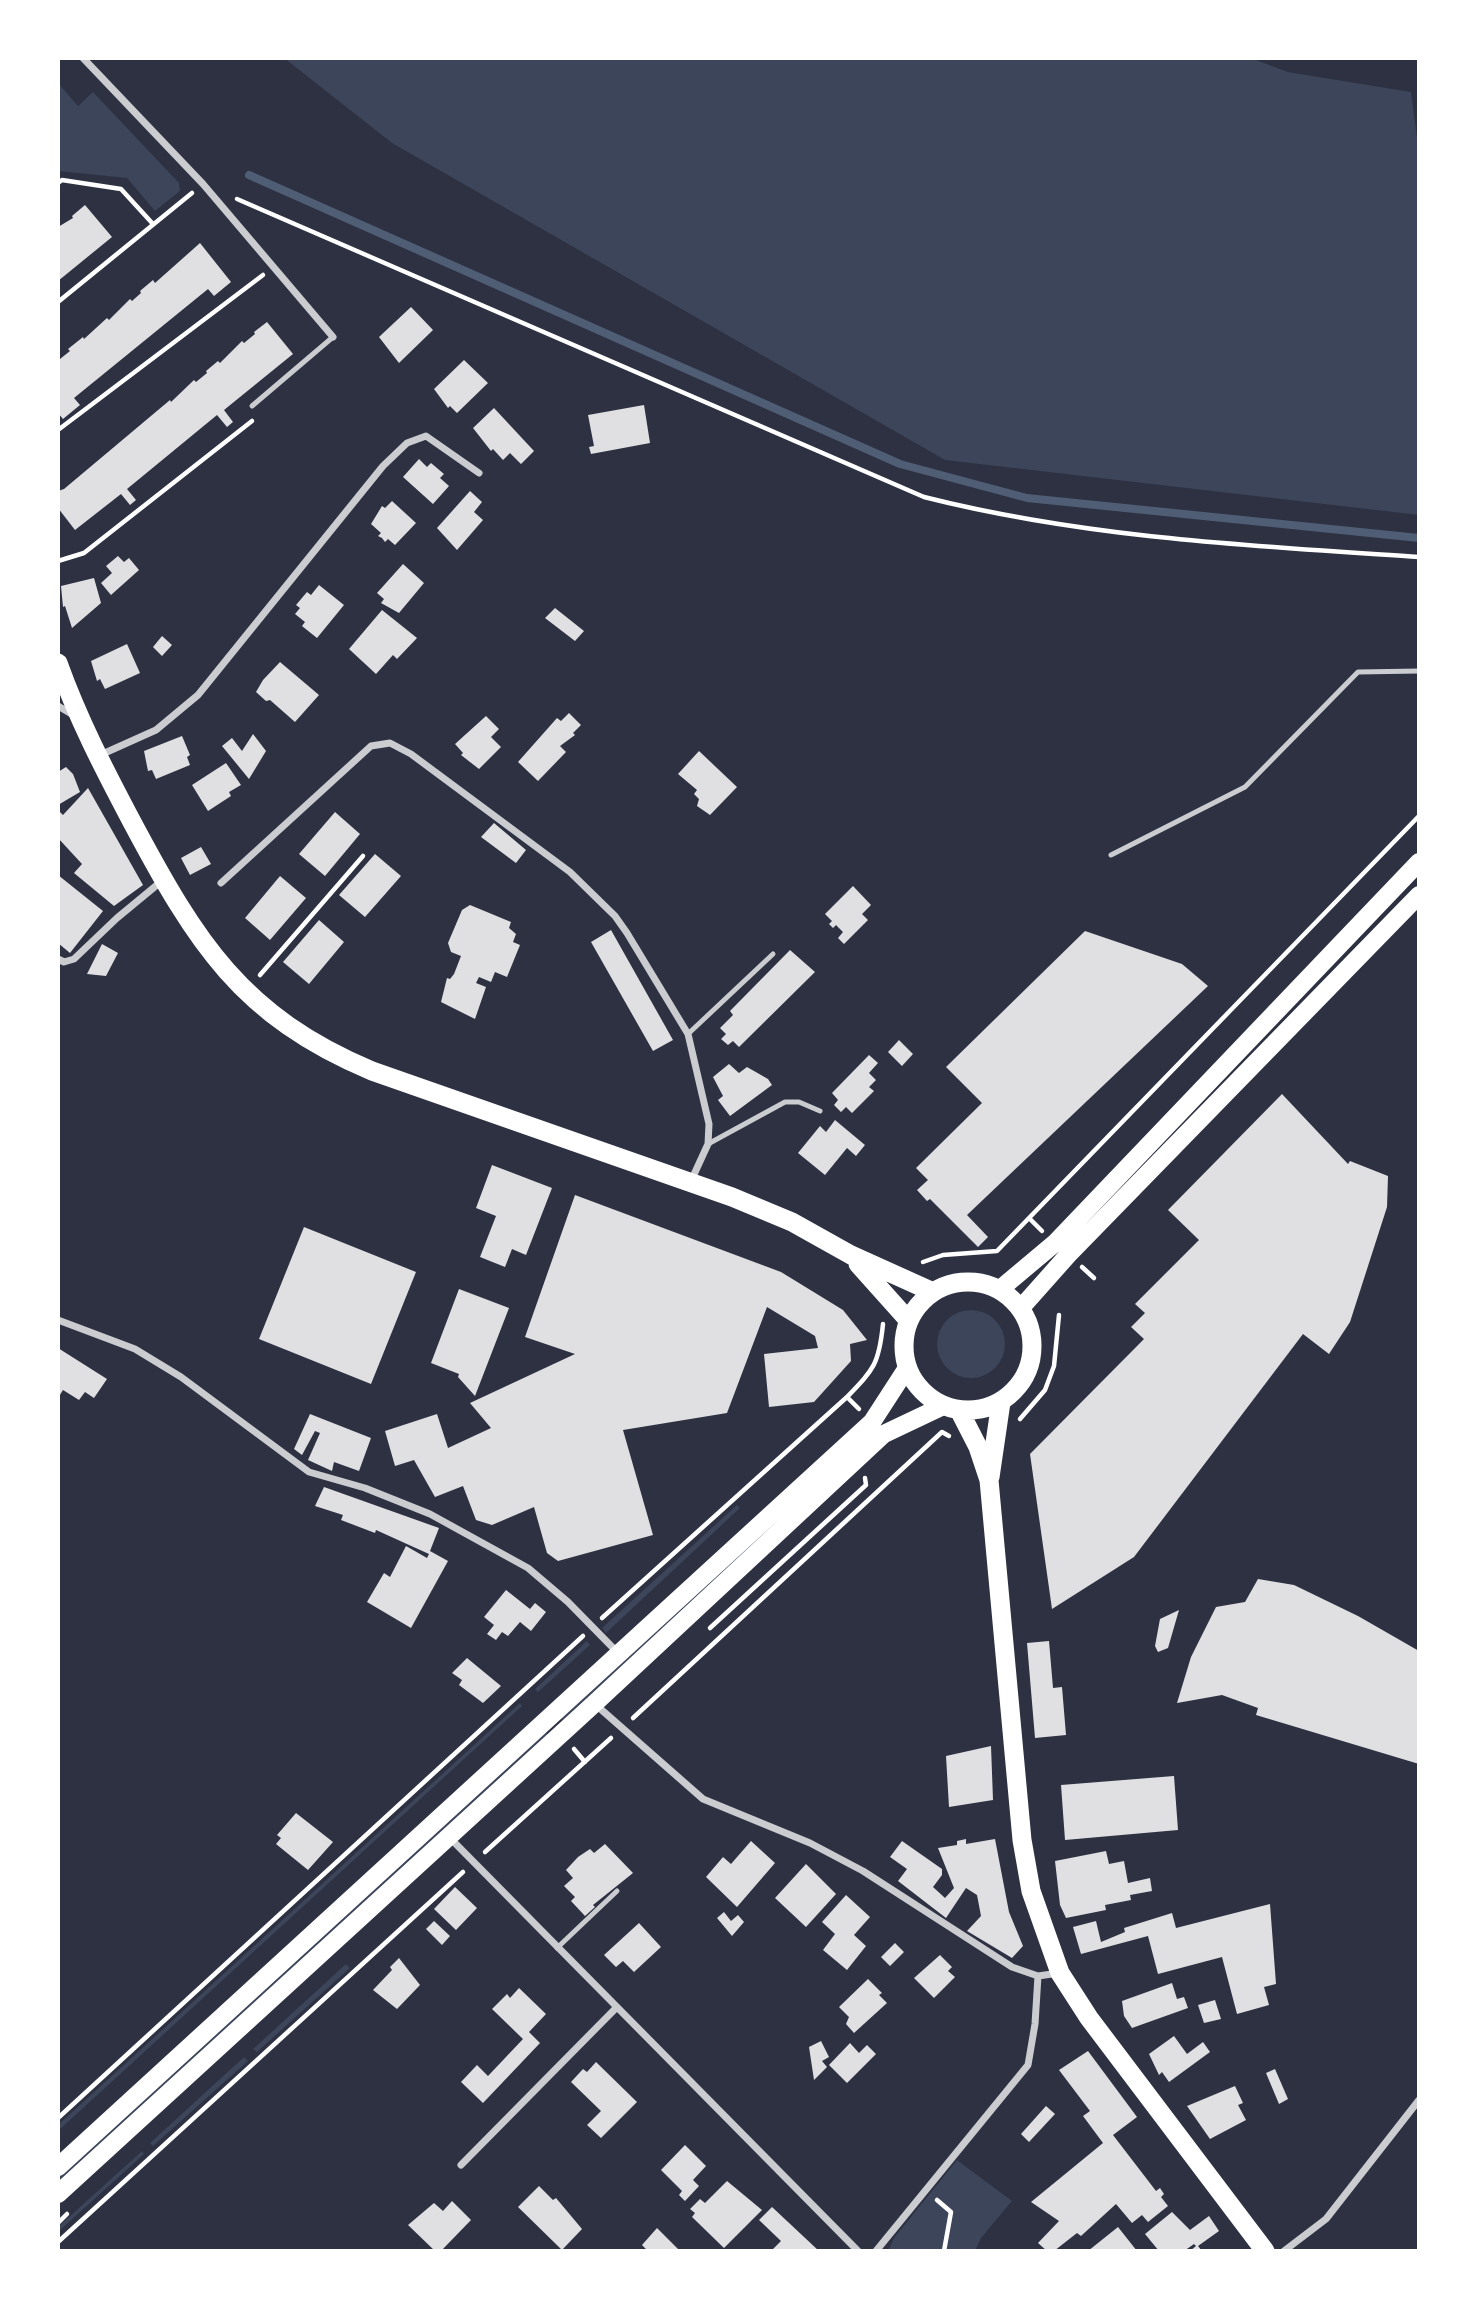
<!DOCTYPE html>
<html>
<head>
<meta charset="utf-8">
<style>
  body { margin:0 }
  #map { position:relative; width:1477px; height:2309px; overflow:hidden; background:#2d3142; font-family:Literata,serif }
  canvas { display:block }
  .frame { position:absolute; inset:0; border:60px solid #fff; pointer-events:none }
</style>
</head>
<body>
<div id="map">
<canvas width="1477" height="2309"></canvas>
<div class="frame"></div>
</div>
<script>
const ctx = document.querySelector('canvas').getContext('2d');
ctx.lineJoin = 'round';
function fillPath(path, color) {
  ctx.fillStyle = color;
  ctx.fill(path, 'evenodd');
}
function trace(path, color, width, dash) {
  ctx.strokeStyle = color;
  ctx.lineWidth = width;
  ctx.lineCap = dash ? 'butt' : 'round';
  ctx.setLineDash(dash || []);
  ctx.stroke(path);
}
fillPath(new Path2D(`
  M284,58h966l38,14 123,20 8,61v362l-474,-55 -553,-317z
  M58,83l20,23 15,-14 86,91 1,8 -25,20 -28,-33 -69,-7z
  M937 1344a34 34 0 1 1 68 0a34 34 0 1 1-68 0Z
  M870,1435l3,2 -310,283 -2,-2z
  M737,1505l3,3 -134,125 -4,-5z
  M587,1641l3,4 -52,47 -3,-3z
  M520,1703l2,3 -464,425v-6z
  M546,1732l2,3 -490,447v-6z
  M346,1964l4,4 -93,84 -4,-3z
  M244,2057l4,4 -95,85 -3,-3z
  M142,2151l2,3 -86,78v-5z
  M957,2160l55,41 -31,37 -6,13h-87l6,-13z`), '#3c4559');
trace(new Path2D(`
  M249,175l651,289 127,34 392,40`), '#4f5d75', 8);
fillPath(new Path2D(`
  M85,205l27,32 -54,44v-54l15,-9 -1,-2z
  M200,243l31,39 -17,14 -6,-7 -134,109 6,7 -17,14 -5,-6v-57l2,3 10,-8 -2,-2 15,-12 1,2 23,-21 2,2 21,-21 2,2 9,-8 -1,-2 13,-11 2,3z
  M411,307l22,23 -34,33 -20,-26z
  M267,322l26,32 -69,56 9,12 -6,5 -10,-12 -90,74 9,11 -6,5 -9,-11 -46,36 -17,-22v-17l6,-2 106,-89 1,2 23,-22 2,2 11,-9 -1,-2 12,-10 2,2 22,-22 2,2 11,-9 -1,-2z
  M464,360l24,23 -31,30 -7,-7 -2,2 -14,-19z
  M644,405l6,38 -59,11 -2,-7 5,-1 -6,-31z
  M494,408l40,43 -13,13 -11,-11 -7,7 -10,-11 -2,2 -18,-23z
  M419,459l8,8 4,-4 13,11 -4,4 9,8 -16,18 -30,-27z
  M470,491l12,11 -8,10 9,8 -26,30 -20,-22z
  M392,501l24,22 -21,22 -7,-6 -3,3 -3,-4 -4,-2 3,-3 -10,-9 11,-18 3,2z
  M118,556l6,6 5,-4 10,12 -28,25 -10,-12 11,-10 -6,-7z
  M403,564l21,19 -25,30 -18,-10 3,-4 -7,-6z
  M94,578l7,25 -29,25 -7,-22 -2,1 -2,-21z
  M319,585l25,20 -27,33 -15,-12 3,-4 -10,-8 5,-6 -4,-3 11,-13 4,3z
  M555,608l29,23 -9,10 -30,-23z
  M382,610l35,28 -20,21 -4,-4 -17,19 -27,-25z
  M162,636l10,9 -10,11 -9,-9z
  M127,644l13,29 -35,16 -5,-10 -3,2 -6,-20z
  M280,662l39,33 -24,27 -25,-22 -4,1 -10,-9 7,-12z
  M569,713l12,12 -8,8 2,2 -15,11 6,6 -28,29 -20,-19 39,-44 4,3z
  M486,716l13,13 -8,8 10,10 -22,22 -18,-14 2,-2 -8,-9z
  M253,734l13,17 -17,28 -27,-33 10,-8 10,13z
  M182,736l8,19 -3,2 3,8 -34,14 -4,-9 -4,1 -4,-20z
  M699,751l38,36 -27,28 -13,-9 2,-7 -5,-5 3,-4 -19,-16z
  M226,763l15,22 -12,7 2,4 -23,15 -16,-26z
  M66,767l7,7 7,18 -22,13v-33z
  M88,788l55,97 -29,21 -40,-33 8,-9 -24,-26v-28l5,5z
  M335,812l25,22 -35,42 -26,-22z
  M494,823l32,27 -10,13 -35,-26z
  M201,847l10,17 -21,11 -9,-17z
  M375,854l26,22 -36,41 -26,-22z
  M58,875l45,36 -33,42 -12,-10z
  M280,876l26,22 -36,42 -25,-22z
  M853,886l18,19 -9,9 6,6 -24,24 -6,-6 5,-6 -7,-7 -3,3 -4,-4 3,-3 -7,-7z
  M470,905l41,17 -2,6 7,6 -3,8 7,3 -13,32 -12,-5 -4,10 -12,-5 -3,6 10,4 -11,32 -34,-17 6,-24 3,1 4,-5 7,-18 -10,-4 -3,-9 14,-33z
  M319,920l25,22 -35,42 -26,-22z
  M611,930l62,110 -20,11 -62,-109z
  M1085,931l97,33 26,22 -241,229 21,22 -10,10 -48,-48 -3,2 -10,-11 11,-10 -12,-12 66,-65 -36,-36z
  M102,944l16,9 -12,23 -19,-2z
  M790,950l25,22 -76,75 -6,-6 -5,4 -7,-6 5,-5 -6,-6 13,-13 -3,-4z
  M899,1040l14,14 -11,12 -14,-14z
  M869,1055l9,8 -9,10 7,7 -7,7 5,4 -22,22 -6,-6 -5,5 -7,-7 4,-5 -6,-7z
  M729,1064l10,9 8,-6 21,12 4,6 -42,31 -12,-16 5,-4 -10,-19z
  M1282,1094l66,70 2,-3 38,15 -1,31 -37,115 -21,32 -26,-20 -169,223 -82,52 -22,-155 114,-115 -13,-12 14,-14 -10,-9 64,-64 -31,-30z
  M835,1120l30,25 -9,11 -9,-8 -22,27 -27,-22 22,-27 6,6z
  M492,1165l60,23 -26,67 -14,-6 -7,18 -25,-10 16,-41 -20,-8z
  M575,1195l206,77 62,38 24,30 -17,4 1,17 -37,41 -45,5 -5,-53 54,-6 -3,-12 -48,-29 -40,106 -104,17 30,105 -95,26 -11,-8 -13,-46 -42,18 -16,-5 -13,-34 -28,11 -21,-37 -19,6 -10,-35 52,-17 11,34 43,-20 -21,-25 105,-49 -50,-17z
  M304,1227l112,45 -45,112 -112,-45z
  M459,1289l50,19 -34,88 -17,-19 1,-3 -28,-11z
  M58,1348l49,31 -13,19 -9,-6 -6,8 -16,-10 -5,8z
  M310,1414l61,24 -12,33 -25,-9 -2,9 -24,-11 12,-27 -5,-2 -13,24 -8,-6z
  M324,1487l115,41 -9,23 18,10 -37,67 -44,-26 17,-29 6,4 16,-31 21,12 2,-4 -53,-24 -1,3 -34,-13 2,-5 -28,-9z
  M1258,1579l36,6 64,31 61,35v113l-163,-49 2,-7 -36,-13 -45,8 14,-46 25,-50 29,-5z
  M506,1590l24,19 5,-6 11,9 -15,19 -11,-9 -12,14 -6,-4 -6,8 -9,-6 7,-9 -10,-8z
  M1179,1610l-11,38 -10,4 -3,-6 5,-27z
  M1049,1641l4,47 9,-1 4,48 -31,3 -8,-95z
  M467,1658l34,28 -18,17 -24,-18 3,-5 -10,-7z
  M991,1746l2,54 -44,7 -3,-51z
  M1174,1776l4,54 -113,10 -4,-55z
  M296,1813l37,29 -25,28 -32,-26 5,-6 -4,-3z
  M966,1839v5l29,-5 14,73 14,34 -11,12 -45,-27 14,-15 -4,-21 -11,-7 -20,30 -48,-37 9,-12 -17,-12 12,-16 40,28v6l-9,12 12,11 9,-10 -16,-40 19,-3v-4z
  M751,1841l24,22 -38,44 -31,-30 17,-20 8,7z
  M605,1844l28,29 -40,32 2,2 -10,9 -14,-15 4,-4 -11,-11 9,-8 -7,-8 12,-13 12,-8 4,4z
  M1106,1851l3,13 15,-3 4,22 22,-5 2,13 -22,4 1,5 -26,5 1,5 -40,8 -6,-13 -5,-44z
  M806,1864l30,30 -30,33 -31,-29z
  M455,1887l22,21 -21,22 -22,-21z
  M846,1895l24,22 -16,18 12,11 -19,24 -24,-20 12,-16 -13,-12z
  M1270,1904l6,80 -12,3 5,18 -32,9 -15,-57 -64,17 -10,-38 -67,18 -8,-27 23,-6 5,21 24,-10 -1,-4 48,-15 4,15z
  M724,1912l7,9 7,-6 6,7 -12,14 -15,-18z
  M434,1921l16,15 -8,9 -16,-16z
  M639,1923l22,24 -27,25 -11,-11 -7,6 -12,-12z
  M895,1943l9,9 -14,14 -9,-9z
  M940,1955l12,12 -4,4 7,6 -21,21 -20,-20z
  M399,1958l21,27 -23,24 -24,-19 19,-20 -2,-3z
  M868,1979l14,14 -3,2 8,8 -33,30 -8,-9 3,-7 -10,-10z
  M1172,1983l5,16 7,-2 4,11 -56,20 -8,-12 -2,-15z
  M519,1988l27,26 -17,18 11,11 -57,60 -22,-21 16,-17 11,11 35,-37 -31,-30 15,-15 3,4z
  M1215,2000l6,19 -17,4 -6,-18z
  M1174,2036l13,18 16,-12 7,10 -41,30 -7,-10 -3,3 -10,-21z
  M821,2041l8,16 -7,4 5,6 -13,13 -5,-33z
  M850,2043l9,10 8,-8 9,9 -29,29 -18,-18z
  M1088,2051l49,66 -24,18 43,56 4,-3 4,6 -3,3 7,9 -20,16 -6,-7 -10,8 -16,-19 -35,32 -4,-3 -23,18h-7l-9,-8 21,-22 -28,-19 72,-59 -20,-27 7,-5 -31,-41z
  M596,2062l41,40 -36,36 -14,-13 14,-14 -30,-29 12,-13 4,3z
  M1275,2069l13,30 -9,5 -13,-31z
  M1235,2086l8,17 -5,2 8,15 -36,19 -23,-33z
  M1046,2106l9,8 -26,28 -8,-8z
  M685,2145l21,21 -13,14 6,6 -14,15 -6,-6 3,-4 -21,-21z
  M727,2181l35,29 -38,38 -32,-31 3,-4 -5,-4 10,-10 5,4z
  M539,2186l14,14 3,-2 26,31 -20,21 -44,-43z
  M452,2201l19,19 -30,31h-6l-27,-26 26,-22 9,8z
  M772,2207l47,44h-48l10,-10 -22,-21z
  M1172,2212l18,18 19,-14 10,15 -21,15 4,5h-12l6,-5 -2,-2 -10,7h-25l-14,-17z
  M1118,2227l19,24h-49z
  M657,2228l23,23h-32l-6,-6z`), '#e0e0e3');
trace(new Path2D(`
  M58,183l4,-3 59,9 32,35
  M237,199l687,298c162,41 329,49 495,60
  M58,302l134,-109
  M58,430l205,-155
  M58,561l26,-8 168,-132
  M260,975l103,-119
  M1029,1218l13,13
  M923,1262l20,-7 54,-4 422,-435
  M1082,1267l12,11
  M847,1397l12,12
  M1020,1419l25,-29 9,-24 5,-51
  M602,1618l245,-221c27,-28 32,-33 36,-73
  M710,1628l156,-143 -1,-7
  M633,1718l309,-286 7,4
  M574,1749l11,13
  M485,1852l126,-114
  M58,2118l525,-482
  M937,2200l14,12 -7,39
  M58,2223l9,-9
  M58,2242l405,-370`), '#fff', 4.5);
trace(new Path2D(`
  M252,406l81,-69
  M1111,855l134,-68 113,-115 61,-1
  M688,1034l85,-80
  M708,1144l77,-42h14l21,9
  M557,1948l60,-57`), '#caccd0', 5);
trace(new Path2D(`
  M83,58l120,126 130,153
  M58,706l17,10
  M98,756l58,-26 42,-35 185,-229 24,-23 19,-7 53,37
  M221,883l150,-137 19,-3 21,11 159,118 45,44 12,17 61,101 21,90 -1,20 -17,37
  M58,959l6,3 10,-3 43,-41 46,-38
  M58,1320l77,29 46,28 128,95 56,16 65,26 98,54 40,34 51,52
  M596,1705l107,94 107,44 53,28 149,96 26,9 21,-3
  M449,1837l409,414
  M461,2165l155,-157
  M876,2251l152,-186 7,-41 3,-48
  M1284,2251l42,-32 93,-119`), '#caccd0', 7);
trace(new Path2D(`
  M999,1290l56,-47 364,-381
  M1020,1309l48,-54 351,-360
  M58,2167l814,-745 35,-54
  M58,2194l537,-491 289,-269 59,-28`), '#fff', 18);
trace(new Path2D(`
  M58,663c20,56 46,106 74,159 64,120 109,194 240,249l360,126 60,25 59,33 82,37
  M858,1264l51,57
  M904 1346a64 64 0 1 1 128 0a64 64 0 1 1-128 0Z
  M959,1410l19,37 11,33 33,360 9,51 29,82 29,45 176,233
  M990,1477l11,-75`), '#fff', 19);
</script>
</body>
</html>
